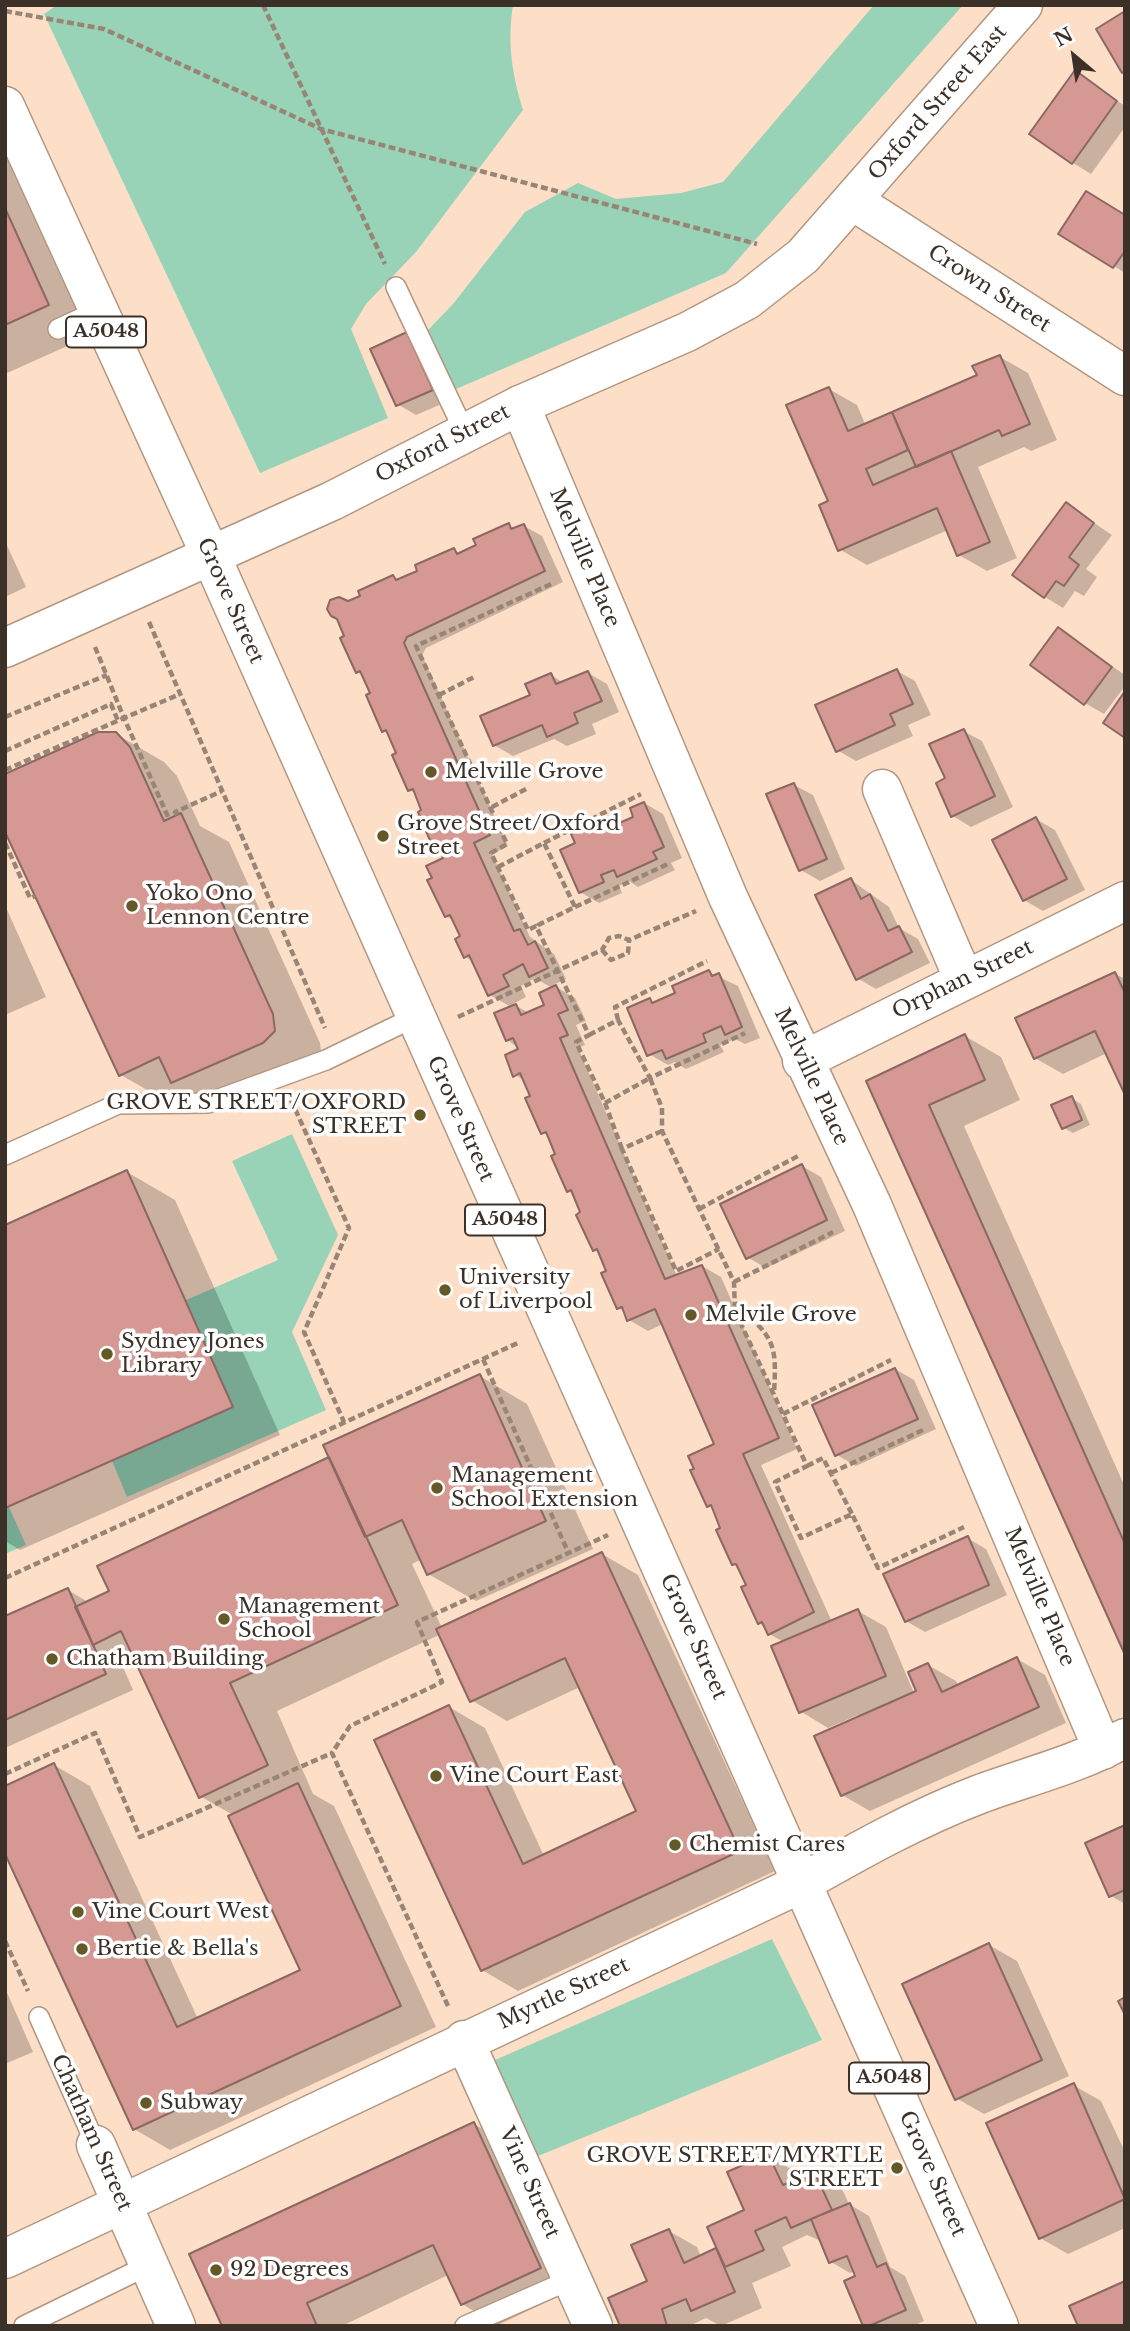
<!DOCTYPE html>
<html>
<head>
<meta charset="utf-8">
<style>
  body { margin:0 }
  #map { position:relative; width:1130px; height:2331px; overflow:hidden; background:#fddec7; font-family:"Libre Baskerville",serif }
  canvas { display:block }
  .frame { position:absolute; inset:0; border:7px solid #3c3128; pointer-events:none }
  .north { position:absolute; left:1039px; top:21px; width:70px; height:70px; -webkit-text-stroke:5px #fff; paint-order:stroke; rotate:331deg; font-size:19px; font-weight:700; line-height:28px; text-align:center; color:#3c3128 }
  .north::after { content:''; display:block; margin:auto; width:24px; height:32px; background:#3c3128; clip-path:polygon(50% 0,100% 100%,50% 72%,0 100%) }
</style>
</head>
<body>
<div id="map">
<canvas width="1130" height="2331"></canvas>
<div class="frame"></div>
<div class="north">N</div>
</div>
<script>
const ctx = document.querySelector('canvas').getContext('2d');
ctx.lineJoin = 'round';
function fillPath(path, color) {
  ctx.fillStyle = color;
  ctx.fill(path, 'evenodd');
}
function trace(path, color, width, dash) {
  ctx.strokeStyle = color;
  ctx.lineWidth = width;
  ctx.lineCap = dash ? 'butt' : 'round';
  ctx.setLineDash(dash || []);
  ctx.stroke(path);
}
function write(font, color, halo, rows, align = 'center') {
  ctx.font = font + ' "Libre Baskerville",serif';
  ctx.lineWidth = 7;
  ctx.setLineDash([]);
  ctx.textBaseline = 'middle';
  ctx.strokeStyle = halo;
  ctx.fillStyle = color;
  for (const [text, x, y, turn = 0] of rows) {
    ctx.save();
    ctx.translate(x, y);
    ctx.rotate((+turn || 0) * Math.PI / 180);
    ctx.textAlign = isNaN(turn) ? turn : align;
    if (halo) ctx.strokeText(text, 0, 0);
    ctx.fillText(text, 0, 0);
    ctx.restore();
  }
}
fillPath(new Path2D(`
  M57,5h456c-6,38 -1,69 10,105l-107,142 -50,52 -15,25 37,89 -128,55 -216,-459z
  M874,5h89l-237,268 -277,119 -21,-62 25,-26 72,-92 53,-29 38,16 65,-6 42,-11z
  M292,1134l46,101 -46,97 34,78 -199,87 -15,-36 121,-54 -47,-107 92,-40 -46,-99z
  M9,1507l17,38 -21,9v-46z
  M772,1939l50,101 -284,116 -43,-96z`), '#98d3b7');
fillPath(new Path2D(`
  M1075,73l50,33v21l-34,47 -18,-11z
  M5,134l91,199 -91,41z
  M1125,217v56l-64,-40z
  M407,334l44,66 -35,15 -19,-11z
  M1000,357l28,16 29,67 -26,11 -7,-4 -46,20 39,91 -30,13 -28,-16 -11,-25 -81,35 -28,-16 -9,-47 -1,-113 28,16 9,21 113,-50z
  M1066,504l46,31 -26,34 11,8 -13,19 -9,-5 -12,17 -18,-11z
  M509,525l6,4 9,-3 18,10 21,46 -137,66 -4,7 86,191 -16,8 38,83 24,17 12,25 -13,6 22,13 11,23 -10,4 9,20 -7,3 99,228 25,-10 19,11 76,172 -36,16 71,157 26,-11 28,16 28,66 4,-2 10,-26 28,16 3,5 58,-27 28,16 21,48 -196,88 -28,-16 16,-80 -30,13 -28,-17 -16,-69 -15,-8 -9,-11 -20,-55 -6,-4 -12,-36 -8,-19 -6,-3 9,-62 -54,-120 -15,7 -19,-11 -4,-8 -6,-4 -11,-36 -8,-19 -6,-3 -19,-55 -7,-4 -18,-54 -8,-5 -16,-51 -11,-6 5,-25 -12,-10 3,-33 -21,-12 -16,-33 -9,-5 -3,-20 -8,-16 -8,-5 -12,-37 12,-20 -10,-10 -19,-55 -8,-4 -10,-36 -9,-19 -7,-4 -11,-37 -8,-18 -7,-4 -10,-35 1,-34 45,-26 7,3 20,-9 34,-21 7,4 18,-8zM535,978l17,10 -5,17 -18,8 -16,-9 13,-7 -5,-11z
  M5,541l21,46 -21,10z
  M1058,629l67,46v11l-21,28 -19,-11z
  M897,671l18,10 16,34 -23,10 5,11 -57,25 -19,-11z
  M588,673l19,11 12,28 -27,12 4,10 -29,12 -13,-7 -41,17 -19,-11 57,-70 13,8z
  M963,731l19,10 31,66 -42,20 -18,-11 -6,-37z
  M116,734l48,28 13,14 23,50 29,16 91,201 2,15 -11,12 -91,40 -30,-18 -22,10 -47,-27z
  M794,785l19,10 32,74 -25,12 -19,-11z
  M644,803l19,11 19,44 -11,5 4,7 -37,17 -9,-6 -10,5 3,7 -23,10 -19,-11 -3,-48 27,-23 10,6 22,-10z
  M1036,819l19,11 30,60 -42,21 -19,-11z
  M851,880l38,27 10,21 19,11 12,24 -54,26 -19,-11z
  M5,905l41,92 -41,18z
  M709,972l29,14 22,52 -15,6 -10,-5 -15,6 4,7 -38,17 -11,-7 -7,3 -19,-11 1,-54 6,3 21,-10z
  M1115,974l10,5v112l-18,-38 -44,21 -28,-16z
  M965,1036l36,21 19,43 -56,26 161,361v164l-257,-569z
  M1071,1098l10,6 9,21 -17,8 -9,-5z
  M802,1166l19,11 24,54 -79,37 -19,-11z
  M127,1172l48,28 105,235 -260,115 -15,-9v-314z
  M895,1369l19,11 22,49 -80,37 -19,-11z
  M480,1376l47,28 66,145 -117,52 -48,-27 -6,-15 -10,5 30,64 160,-74 36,21 137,296 -257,120 -36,-21 -33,-263 36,21 59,128 94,-44 -58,-125 -73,34 -36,-21 -30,-66 -164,77 36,83 21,12 102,221 -266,123 -36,-21 -80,-364 36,21 108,233 104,-49 -69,-155 -33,-19 -58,-125 -23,-13 14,32 -128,58v-130l63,-28 20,12 23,-10 221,-134z
  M967,1538l19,11 21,46 -82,37 -19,-11z
  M1125,1827v77l-14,-8z
  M989,1945l28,16 52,115 -85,38 -28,-16z
  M5,1988l28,64 -28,12z
  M1073,2085l28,16 24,51v76l-57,26 -28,-16z
  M474,2124l36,21 66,143 -78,37 -36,-21 -14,-29 -106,51h-118z
  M768,2156l28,16 4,7 14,-6 28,16 7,15 20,12 21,51 15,9 19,45 -11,5h-48l-10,-55 -5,2 -19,-11 -8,-20 -16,-7 -25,12 9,19 -39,17 10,25 -41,18 -15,-8 -17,8h-67l27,-44 20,-51 28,16 4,10 18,-8 28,-38z`), '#0003');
const building = new Path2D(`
  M1125,11v60l-3,2 -26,-44z
  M1075,70l42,31 -45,63 -43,-30z
  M1086,191l39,24v36l-12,17 -55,-34z
  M5,208l44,97 -44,20z
  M407,332l26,58 -37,16 -26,-57z
  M1000,355l30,69 -28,12 -3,-6 -83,37 -24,-55 85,-37 -5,-9z
  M829,387l19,44 44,-19 16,38 -42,19 7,16 78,-34 39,91 -33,14 -20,-48 -99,43 -19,-46 9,-4 -42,-96z
  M1066,502l28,21 -25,34 10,8 -15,21 -8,-5 -12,17 -32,-23z
  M509,523l2,6 13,-5 21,47 -138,66 -3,6 86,192 -16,8 40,88 6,-2 8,16 7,-4 13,27 -19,9 -6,-13 -20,11 6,11 -21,10 -19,-41 -5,3 -9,-19 5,-3 -10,-21 -5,2 -18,-37 5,-2 -6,-12 17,-8 -4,-10 -5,2 -16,-38 3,-2 -8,-21 -5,2 -16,-36 4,-2 -10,-23 -4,2 -16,-37 4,-2 -10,-22 -4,2 -16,-35 4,-2 -7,-17 -6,-3 -4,-7 3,-9 9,-3 9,4 12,-5 -2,-5 35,-16 3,5 21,-9 -2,-6 39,-17 3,6 19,-9 -3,-6z
  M1058,627l54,40 -28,38 -54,-40z
  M897,669l16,35 -23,10 5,11 -59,27 -21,-47z
  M588,671l14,30 -28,12 4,10 -31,14 -5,-12 -49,21 -13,-30 50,-21 -5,-11 26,-11 5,11z
  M1125,691v47l-22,-15z
  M964,729l31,67 -44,21 -15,-34 9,-5 -16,-34z
  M98,732h18l14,15 34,74 17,-8 92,201 2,17 -12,12 -92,40 -12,-26 -40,19 -114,-244v-58z
  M794,783l33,76 -28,12 -33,-77z
  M644,802l20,45 -11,5 4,7 -40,18 -3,-7 -13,5 3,7 -25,11 -19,-43 15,-7 -4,-9 33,-15 4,9 25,-11 -3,-9z
  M1036,817l31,62 -44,22 -31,-61z
  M851,878l10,21 9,-5 18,37 11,-5 13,26 -56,28 -41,-85z
  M709,970l3,6 7,-3 23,54 -17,8 -4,-9 -18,8 3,8 -40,17 -4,-9 -15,6 -20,-48 23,-10 2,5 23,-10 -3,-7z
  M1115,972l10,21v102l-30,-64 -61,28 -19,-41z
  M556,985l12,25 -10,4 10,21 -8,3 105,241 37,-14 77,173 -36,16 71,158 -46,23 -6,-13 -4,2 -17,-37 5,-2 -10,-21 -4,1 -16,-35 4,-2 -9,-23 -4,2 -17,-37 4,-1 -6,-13 26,-12 -59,-135 -28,12 -5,-14 -5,2 -16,-36 5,-2 -9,-22 -4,2 -17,-36 4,-3 -9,-22 -4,2 -16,-36 4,-2 -9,-22 -5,2 -16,-36 5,-2 -10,-23 -7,4 -8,-22 13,-6 -5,-11 -7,3 -12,-28 22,-9 5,11 23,-10 -5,-12z
  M965,1034l20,46 -56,25 196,439v111l-259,-574z
  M1072,1096l10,24 -20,9 -11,-24z
  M802,1164l25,56 -81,39 -26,-55z
  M127,1170l106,237 -228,101v-283z
  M895,1368l23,51 -83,37 -23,-51z
  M480,1374l66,147 -119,54 -25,-55 -37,17 -42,-92z
  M329,1457l69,148 -168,78 38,82 -69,33 -78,-167 -28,14 -18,-38 34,-16 -12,-25z
  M968,1536l21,49 -84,37 -22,-48z
  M602,1552l138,299 -259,120 -107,-231 75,-35 74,159 113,-53 -71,-153 -95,44 -34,-73z
  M68,1588l38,86 -101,46v-104z
  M858,1609l28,67 -87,37 -28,-67z
  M1017,1657l22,50 -198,89 -27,-60 102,-45 -8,-19 20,-9 14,29z
  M54,1763l123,264 123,-57 -72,-154 70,-33 103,223 -268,124 -128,-276v-68z
  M1125,1825v65l-16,7 -24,-54z
  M989,1943l53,117 -87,40 -53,-116z
  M1125,1997v18l-7,-14z
  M1074,2083l51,116 -86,40 -53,-116z
  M474,2122l67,146 -80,37 -28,-60 -126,58 10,23h-95l-33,-72z
  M768,2154l15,31 31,-14 18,39 -41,18 -5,-11 -31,14 9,19 -39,17 -18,-40 37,-17 -17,-38z
  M850,2203l27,64 9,-4 20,47 -37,16h-6l-19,-45 11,-5 -8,-20 -18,7 -18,-44z
  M669,2229l15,34 32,-15 19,44 -44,19 -5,-12 -24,10 5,17h-47l-12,-28 39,-17 -16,-36z
  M1125,2281v45h-47l-9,-20z`);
fillPath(building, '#d59892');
trace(building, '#8b6864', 2);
const lane = new Path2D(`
  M396,287l69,146
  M58,329l39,-18
  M5,1155l113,-51 90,-1 118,-43 89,-43
  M39,2017l57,128
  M24,2326l125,-61
  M465,2326l107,-47`);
const street = new Path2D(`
  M853,201l272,175
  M520,405l208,492 144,308 231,545
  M882,789l82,191
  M802,1061l323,-160
  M802,1883c58,-33 115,-65 178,-89 49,-18 99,-30 145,-56
  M464,2040l129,286
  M96,2145l80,181`);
const secondary = new Path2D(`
  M5,648l327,-147 188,-96 167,-73 60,-32 56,-44 220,-251
  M5,2259l797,-376`);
const primary = new Path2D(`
  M5,106l206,450 788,1770`);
trace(lane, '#b29680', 22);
trace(street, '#b29680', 41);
trace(secondary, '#b29680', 41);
trace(primary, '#b29680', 41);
trace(new Path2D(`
  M263,5l122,259
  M5,11l99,18 217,100 436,115
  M551,584l-135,62 91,198 -16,9 37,77 8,-4 53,109 -13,7 29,61 45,-25 12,30v23l72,151 1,29 72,155 -32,16 26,56 51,-24 26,54 86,-41
  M149,622l176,406
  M95,647l29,71 56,-24
  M439,695l35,-18
  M5,717l102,-42
  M5,751l106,-47 7,17
  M5,770l119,-52 45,101
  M492,807l36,-19
  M177,815l-2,-3 47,-21
  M5,843l25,55 5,-2
  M544,843l97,-49
  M498,867l46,-24 31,64 -39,19
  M575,907l95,-44
  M602,950l9,10 17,-7 1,-13
  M458,1017l144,-67 7,-12 10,-2 10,4 67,-29
  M618,1020l-3,-13 92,-46
  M589,1035l29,-15 32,58 95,-45
  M291,1100l58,128 -45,104 40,90
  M605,1103l17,46
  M662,1131l-40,18 54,122 43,-22
  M699,1209l99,-53
  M734,1282l99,-50
  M735,1303c39,36 42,38 39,91
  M483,1359l85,193
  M783,1414l108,-54
  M807,1466l16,-8 29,56
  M831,1473l92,-43
  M5,1578l515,-236
  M5,1774l90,-41 45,104 192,-84
  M5,1941l23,50
  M448,2006l-116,-253 18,-27 92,-44 -25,-60 191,-87`), '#998575', 4.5, [7, 3.5]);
trace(lane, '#fff', 19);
trace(street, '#fff', 38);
trace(secondary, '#fff', 38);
trace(primary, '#fff', 38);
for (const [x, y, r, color] of [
  [431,772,7,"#645926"],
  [383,836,7,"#645926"],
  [132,906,7,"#645926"],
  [420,1115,7,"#645926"],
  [445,1290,7,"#645926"],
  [691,1315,7,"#645926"],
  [107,1354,7,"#645926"],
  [437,1488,7,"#645926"],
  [224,1619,7,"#645926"],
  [52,1659,7,"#645926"],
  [436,1776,7,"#645926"],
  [675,1845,7,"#645926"],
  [78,1912,7,"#645926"],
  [82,1949,7,"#645926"],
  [146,2103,7,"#645926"],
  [897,2168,7,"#645926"],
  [216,2270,7,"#645926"]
]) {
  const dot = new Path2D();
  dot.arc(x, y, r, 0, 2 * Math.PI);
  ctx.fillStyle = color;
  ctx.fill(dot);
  trace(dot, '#fff', 2.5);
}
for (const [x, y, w] of [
  [106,332,80],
  [505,1220,80],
  [889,2078,80]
]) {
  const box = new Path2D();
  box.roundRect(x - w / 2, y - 15.5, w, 31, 5);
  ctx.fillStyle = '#fff';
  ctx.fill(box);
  trace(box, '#3c3128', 2);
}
write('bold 19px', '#3c3128', null, [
  ["A5048",106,332],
  ["A5048",505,1220],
  ["A5048",889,2078]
]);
write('21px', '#3c3128', '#fff', [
  ["Oxford Street East",938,103,-49],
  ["Crown Street",989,289,33],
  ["Oxford Street",443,444,-27],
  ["Melville Place",584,558,67],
  ["Grove Street",230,601,66],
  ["Orphan Street",963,980,-26],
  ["Melville Place",811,1077,65],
  ["Grove Street",460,1119,66],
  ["Melville Place",1039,1597,67],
  ["Grove Street",693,1637,66],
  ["Myrtle Street",564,1994,-25],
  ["Chatham Street",91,2133,66],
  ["Grove Street",932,2174,66],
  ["Vine Street",529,2183,66]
]);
write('21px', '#3c3128', '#fff', [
  ["Melville Grove",445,772],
  ["Grove Street/Oxford",397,824],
  ["Street",397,848],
  ["Yoko Ono",146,894],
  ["Lennon Centre",146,918],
  ["GROVE STREET/OXFORD",406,1103,"right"],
  ["STREET",406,1127,"right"],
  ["University",459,1278],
  ["of Liverpool",459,1302],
  ["Melvile Grove",705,1315],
  ["Sydney Jones",121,1342],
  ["Library",121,1366],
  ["Management",451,1476],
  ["School Extension",451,1500],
  ["Management",238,1607],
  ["School",238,1631],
  ["Chatham Building",66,1659],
  ["Vine Court East",450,1776],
  ["Chemist Cares",689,1845],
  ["Vine Court West",92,1912],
  ["Bertie & Bella's",96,1949],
  ["Subway",160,2103],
  ["GROVE STREET/MYRTLE",883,2156,"right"],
  ["STREET",883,2180,"right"],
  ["92 Degrees",230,2270]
], 'left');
</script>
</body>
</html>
